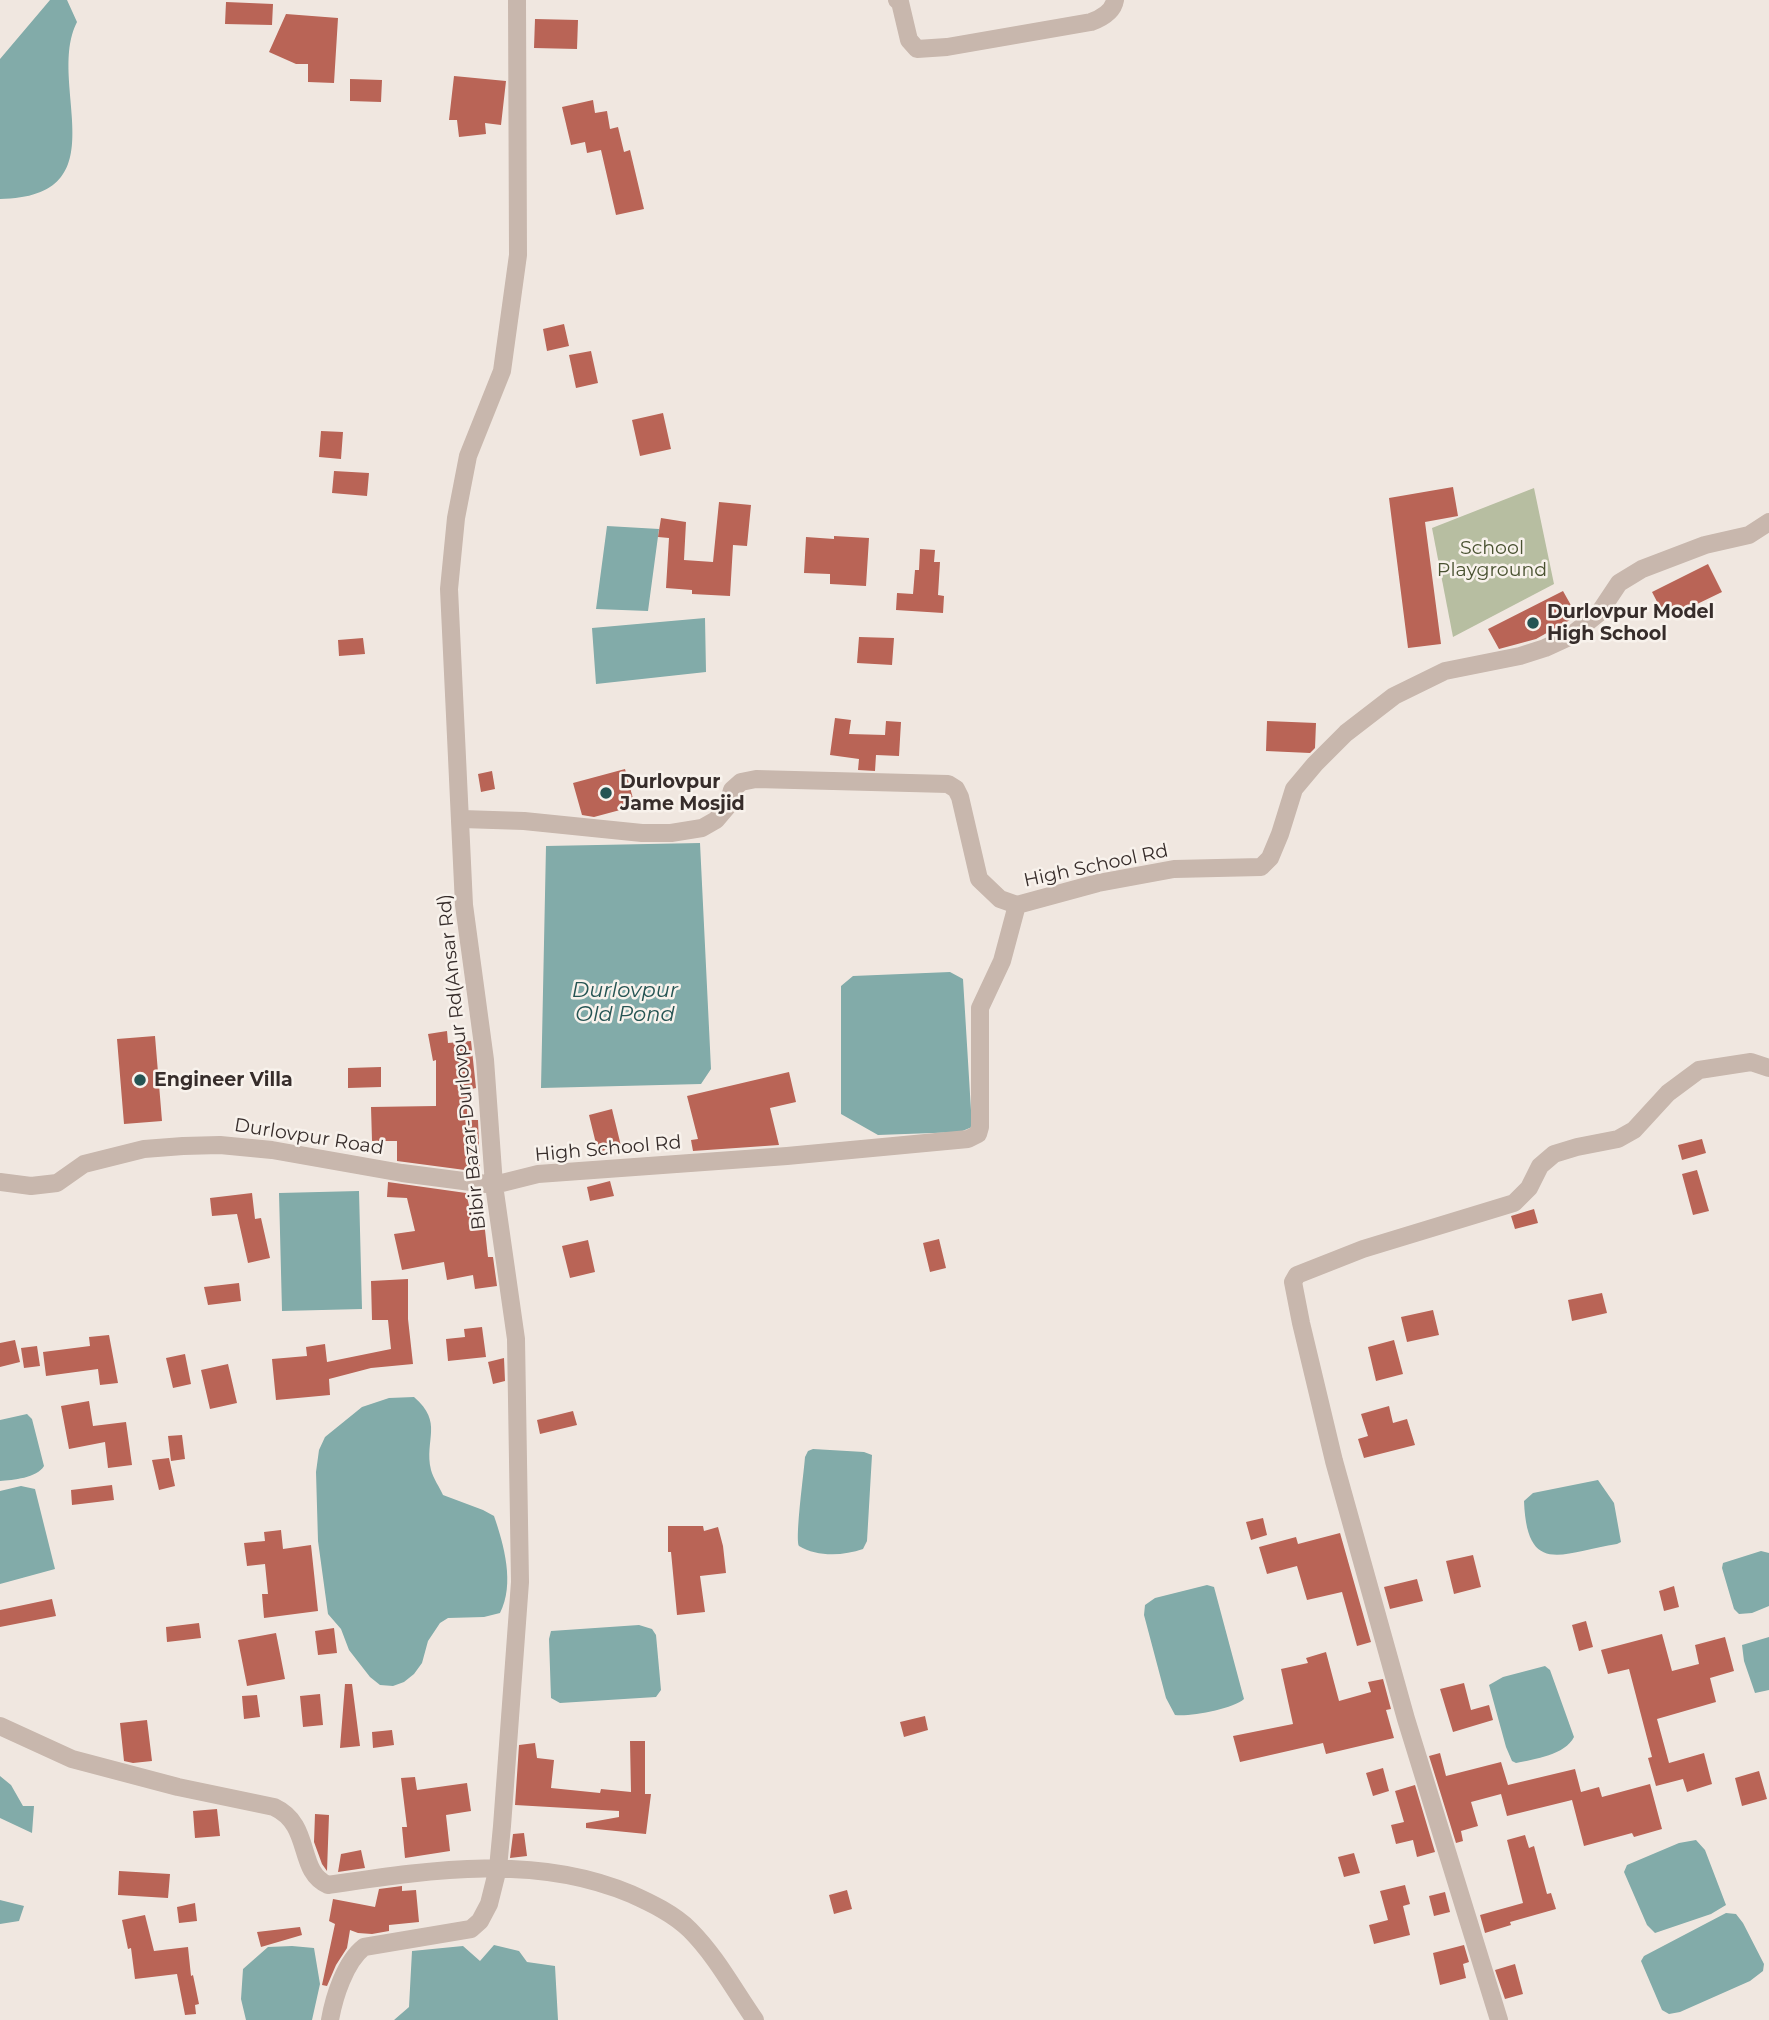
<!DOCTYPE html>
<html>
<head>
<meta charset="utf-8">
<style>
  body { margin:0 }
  canvas { display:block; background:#f0e7e0 }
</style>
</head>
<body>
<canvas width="1769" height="2020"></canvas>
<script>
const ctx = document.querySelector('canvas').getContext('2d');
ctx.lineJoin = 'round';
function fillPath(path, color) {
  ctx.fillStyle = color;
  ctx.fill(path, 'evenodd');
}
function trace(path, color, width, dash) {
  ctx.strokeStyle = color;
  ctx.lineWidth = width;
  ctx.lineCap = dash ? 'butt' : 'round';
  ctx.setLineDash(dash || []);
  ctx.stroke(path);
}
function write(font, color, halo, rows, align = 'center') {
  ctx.font = font + ' Montserrat,sans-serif';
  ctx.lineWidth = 5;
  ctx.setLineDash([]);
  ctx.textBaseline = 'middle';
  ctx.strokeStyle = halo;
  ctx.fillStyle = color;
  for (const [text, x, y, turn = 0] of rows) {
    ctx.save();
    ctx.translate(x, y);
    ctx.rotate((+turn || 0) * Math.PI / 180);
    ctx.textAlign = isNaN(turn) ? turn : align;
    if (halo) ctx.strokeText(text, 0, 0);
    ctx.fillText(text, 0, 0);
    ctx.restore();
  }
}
fillPath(new Path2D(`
  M1534,488l20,96 -101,53 -21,-109z`), '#b7bea1');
fillPath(new Path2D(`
  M50,0h17l10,22c-32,62 46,175 -77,177v-140z
  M607,526l52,3 -11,82 -52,-2z
  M705,618l1,54 -110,12 -4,-56z
  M700,843l11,226 -10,15 -160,4 5,-242z
  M950,972l13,7 9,148 -12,5 -82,3 -37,-21v-128l12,-10z
  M359,1191l3,118 -80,2 -3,-118z
  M414,1397c30,26 10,42 17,73 2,8 9,18 12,25l40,15 11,6c10,29 21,68 6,97l-16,4 -36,1 -8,5 -12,18 -6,22 -8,11 -10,8 -11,4 -13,-1 -10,-8 -21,-27 -8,-21 -13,-15 -10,-73 -2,-69 3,-22 6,-13 37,-30 27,-9z
  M27,1414l5,5 12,47c-7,12 -31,14 -44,15v-61z
  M813,1449l51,3 8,3 -5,86 -4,8c-20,7 -46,8 -64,-3 -4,-9 5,-74 6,-89l3,-6z
  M1598,1480l16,23 7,39 -4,2c-54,8 -90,34 -93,-43l9,-8z
  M21,1486l14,3 20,80 -55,15v-93z
  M1761,1551l8,2v53l-17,7 -13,1 -5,-5 -12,-41 1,-5z
  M1207,1585l7,2 30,112c-11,10 -54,18 -69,16l-9,-17 -22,-83 1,-10 10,-7z
  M639,1625l13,4 4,6 5,55 -5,7 -96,6 -9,-5 -2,-59 2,-8z
  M1769,1637v53l-14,3 -11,-32 -2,-16z
  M1545,1666l5,4 24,67c-9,18 -39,22 -58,26l-4,-2 -6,-14 -17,-62 14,-8z
  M0,1776l11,9 12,21h11l-2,27 -32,-15z
  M1696,1840l9,10 21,55 -15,9 -56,19 -8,-8 -23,-53 3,-7 52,-22z
  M0,1900l24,6 -5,15 -19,3z
  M1726,1913l10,1 7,9 21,41 -1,7 -13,10 -70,31 -11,2 -7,-4 -21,-49 3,-5z
  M494,1945l25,6 8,11 28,4 3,54h-164l15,-13 3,-56 51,-5 17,15z
  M292,1946l22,2 6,36 -8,36h-66l-5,-21 2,-30 25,-22z`), '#82aba9');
fillPath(new Path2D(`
  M226,2l47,2 -1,21 -47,-1z
  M286,14l52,4 -4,65 -26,-1v-18h-12l-27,-12z
  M535,19l43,1 -1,29 -43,-1z
  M454,76l52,5 -5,44 -16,-2 1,11 -27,3 -2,-17h-8z
  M350,79l32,1 -1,22 -31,-1z
  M593,100l2,13 12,-2 3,18 8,-2 6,25 6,-2 14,59 -28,6 -15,-65 -14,3 -2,-11 -14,3 -9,-38z
  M564,324l5,22 -22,5 -4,-22z
  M591,351l7,32 -22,5 -7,-33z
  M663,413l8,36 -31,7 -8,-36z
  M321,431l22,1 -2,27 -22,-2z
  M334,471l35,2 -2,23 -35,-3z
  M1453,487l5,29 -33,6 16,122 -33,4 -19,-150z
  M719,502l32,3 -4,41 -14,-1 -3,51 -38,-2v-4l-26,-2 3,-50 -11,-1 3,-19 25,4 -2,38 29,2z
  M834,536l35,2 -3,48 -36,-2v-10l-26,-1 2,-36 28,2z
  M920,549l15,1 -1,12h6l-2,33 6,1 -1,17 -47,-3 1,-17 16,1 2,-24h4z
  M1708,564l14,28 -56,27 -14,-27z
  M1563,591l14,25 -41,23 -37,10 -11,-20z
  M859,637l35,1 -2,27 -35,-2z
  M363,638l2,16 -26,2 -1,-16z
  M835,718l16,2 -2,14 36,1 1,-14 15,1 -2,34 -23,-1 -1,16 -17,-1 1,-11 -29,-4z
  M1267,721l49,2 -1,25 -5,5 -44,-2z
  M625,769l10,37 -41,11 -12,-2 -9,-32z
  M492,771l3,18 -14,3 -3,-18z
  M447,1031l1,12 23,-2 5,47 -9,2v30h11l2,49 -15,1 -68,-9v-20h-25l-1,-34 65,-1v-46l-3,1 -5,-27z
  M155,1036l7,85 -38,3 -7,-85z
  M381,1067v20l-33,1v-20z
  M789,1072l7,30 -26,6 9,37 -86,6 -2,-11 7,-1 -11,-43z
  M612,1109l9,37 -23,6 -9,-37z
  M1702,1139l4,14 -24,7 -4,-15z
  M1697,1170l12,41 -16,4 -11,-41z
  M610,1181l4,15 -24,5 -3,-14z
  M388,1182l78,11 7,29 11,-1 4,36h5l4,29 -22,3 -2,-14 -26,5 -3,-18 -42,8 -8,-36 21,-3 -8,-33 -20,-1z
  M252,1193l3,26 6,-1 9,40 -22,5 -11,-49 -25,2 -2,-18z
  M1534,1209l4,14 -23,6 -4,-13z
  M939,1239l7,29 -16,4 -7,-29z
  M588,1240l7,32 -25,6 -8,-32z
  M408,1279v40l5,45 -42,4 -42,11 1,16 -54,5 -4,-41 35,-3 -1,-9 19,-3 2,18 64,-13 -3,-29h-16l-1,-39z
  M239,1283l2,18 -33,4 -4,-18z
  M1602,1293l5,20 -35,8 -4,-21z
  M1433,1310l6,25 -32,7 -6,-25z
  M482,1327l4,30 -38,4 -2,-22 19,-2 -1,-8z
  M109,1335l9,48 -18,2 -2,-16 -52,7 -3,-24 47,-6 -1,-9z
  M15,1340l5,22 -20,5v-24z
  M1394,1340l9,34 -27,7 -8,-34z
  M37,1346l3,20 -16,2 -3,-20z
  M185,1354l6,30 -18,4 -7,-30z
  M504,1358l1,23 -12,3 -5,-22z
  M228,1364l9,39 -27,6 -9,-39z
  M89,1401l4,25 33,-4 6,43 -24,3 -3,-26 -36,7 -8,-43z
  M1389,1406l4,17 14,-4 8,26 -51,13 -6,-19 10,-3 -7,-22z
  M573,1411l4,14 -37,9 -3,-14z
  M182,1435l3,24 -14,2 -3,-25z
  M169,1458l6,28 -16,4 -7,-30z
  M112,1485l2,15 -42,5 -1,-15z
  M1263,1518l4,17 -16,5 -5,-18z
  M668,1526h35l1,5 14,-4 5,19 3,27 -26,3 5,36 -28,3 -6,-63h-3z
  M281,1530l2,19 28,-4 7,66 -54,7 -2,-24h6l-3,-30 -18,2 -3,-23 21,-2 -1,-9z
  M1340,1533l31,109 -14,4 -15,-54 -35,8 -10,-34 -30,8 -8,-27 37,-10 2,7z
  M1473,1555l8,32 -27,7 -8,-33z
  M1417,1579l6,22 -33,8 -6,-22z
  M1674,1586l5,21 -15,4 -5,-20z
  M52,1599l4,17 -56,11v-17z
  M1586,1621l7,26 -14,4 -7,-26z
  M199,1623l2,15 -34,4 -1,-15z
  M334,1628l3,25 -19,2 -3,-24z
  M276,1633l9,46 -38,7 -9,-46z
  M1662,1634l10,37 27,-7 -4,-19 30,-8 9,34 -24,7 6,24 -59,17 12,44 35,-10 8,31 -25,8 -4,-13 -27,7 -8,-28 4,-1 -23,-88 -21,5 -7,-24z
  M1326,1652l13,49 32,-9 -3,-10 15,-3 8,30 -5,1 8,28 -68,16 -3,-11 -83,19 -7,-26 60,-12 -12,-55 27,-6 -2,-5z
  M1464,1683l7,27 18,-5 4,15 -40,12 -13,-43z
  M345,1684h7l8,62 -20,2z
  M320,1694l3,31 -20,2 -3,-31z
  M257,1695l3,22 -16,2 -2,-23z
  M925,1716l3,14 -24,7 -4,-15z
  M147,1720l5,41 -19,2 -9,-2 -4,-38z
  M392,1730l2,15 -21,3 -1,-16z
  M630,1741h15v53h6l-5,40 -60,-6v-5l33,-6v-6l-104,-6 4,-60 16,-2 2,15 17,2 -3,28 49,5 1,-4 30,3z
  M1440,1753l6,23 55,-14 7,23 67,-16 6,23 18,-5 3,10 48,-13 12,45 -28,8 -2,-4 -48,13 -12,-46 -65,16 -6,-22 -30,8 7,24 -17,5 2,10 -7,2 -27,-87z
  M1383,1768l6,23 -16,5 -7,-23z
  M1759,1771l8,28 -25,7 -7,-28z
  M415,1777l2,13 50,-7 4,28 -25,4 4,36 -45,7 -3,-31h5l-6,-49z
  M1415,1785l20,67 -18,5 -4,-17 -17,4 -5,-19 13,-3 -9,-31z
  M217,1809l3,27 -25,2 -2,-27z
  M315,1814l14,1 -2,56 -5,-7 -8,-22z
  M524,1833l3,23 -17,2 3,-24z
  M1525,1835l4,13 5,-2 13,48 4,-1 5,16 -46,13 1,3 -26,8 -5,-18 43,-12 -16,-63z
  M361,1850l4,18 -27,4 3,-18z
  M1354,1853l6,20 -16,4 -6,-20z
  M119,1871l51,3 -2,24 -50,-3z
  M1405,1885l5,19 -7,2 7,29 -36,9 -5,-19 19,-5 -8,-29z
  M402,1886v5l14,-1 3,32 -30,3v6l-17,3 -14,-1 -8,-3 -3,18 -11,17 -9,21 -5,-1 13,-61 -6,-3 4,-22 42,8 4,-18z
  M847,1890l5,19 -18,5 -5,-19z
  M1445,1892l5,20 -16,4 -5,-20z
  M195,1903l2,18 -18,2 -2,-16z
  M145,1915l9,36 34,-4 3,29 2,-1 6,29 -4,1 1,9 -11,1 -8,-41 -42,5 -4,-31 -3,1 -6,-29z
  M300,1927l2,8 -41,12 -4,-15z
  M1464,1945l5,17 -6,2 3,14 -26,7 -7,-32z
  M1515,1964l8,30 -18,5 -10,-29z`), '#b96456');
trace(new Path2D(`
  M897,0l3,2 9,38 8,9 30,-2 144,-25c11,-4 22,-10 24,-22
  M462,819l62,2 118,12h29l31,-5 14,-8 11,-13 5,-17 9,-8 15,-3 192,5 8,5 4,8 19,82 21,20 17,6
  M0,1182l31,4 26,-3 27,-19 60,-15 39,-3 37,-1 52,5 130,23 92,12 44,-11 249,-18 181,-17 10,-5 2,-7v-119l22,-47 15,-56 81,-22 76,-14 87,-2 9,-9 10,-24 14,-45 21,-25 31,-31 48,-37 51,-25 75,-15 25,-8 24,-11 30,-24 20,-30 23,-14 63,-24 44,-10 20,-13
  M0,1726l72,33 106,28 96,20c39,18 22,64 54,78 101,-15 207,-32 303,9 20,9 43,20 59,36 26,26 44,60 65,90
  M330,2020c4,-23 15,-58 34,-73l107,-18 9,-8 9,-17 9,-36 4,-42 18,-244 -4,-243 -22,-154 -9,-125 -21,-155 -15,-316 7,-71 12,-62 34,-85 16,-116 -1,-255
  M1499,2020l-93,-301 -72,-258 -33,-138 -8,-41 4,-7 66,-26 151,-46 15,-15 11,-22 14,-12 23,-7 41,-8 16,-9 34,-37 31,-23 52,-8 18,6`), '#c8b7ad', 18);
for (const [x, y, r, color] of [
  [1533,623,7,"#255453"],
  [606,793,7,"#255453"],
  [140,1080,7,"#255453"]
]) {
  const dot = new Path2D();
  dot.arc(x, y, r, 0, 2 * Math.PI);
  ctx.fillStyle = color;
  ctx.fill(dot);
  trace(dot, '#f8f2ec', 2.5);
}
write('19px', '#495231', '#f8f2ec', [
  ["School",1492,548],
  ["Playground",1492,570]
]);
write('bold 19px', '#372d2b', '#f8f2ec', [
  ["Durlovpur Model",1547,612],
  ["High School",1547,634],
  ["Durlovpur",620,782],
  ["Jame Mosjid",620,804],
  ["Engineer Villa",154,1080]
], 'left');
write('19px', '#372d2b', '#f8f2ec', [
  ["High School Rd",1096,866,-12],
  ["Bibir Bazar-Durlovpur Rd(Ansar Rd)",462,1062,-96],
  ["Durlovpur Road",309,1137,9],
  ["High School Rd",608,1149,-5]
]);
write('italic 21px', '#255453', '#f8f2ec', [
  ["Durlovpur",625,991],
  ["Old Pond",625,1015]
]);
</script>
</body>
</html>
